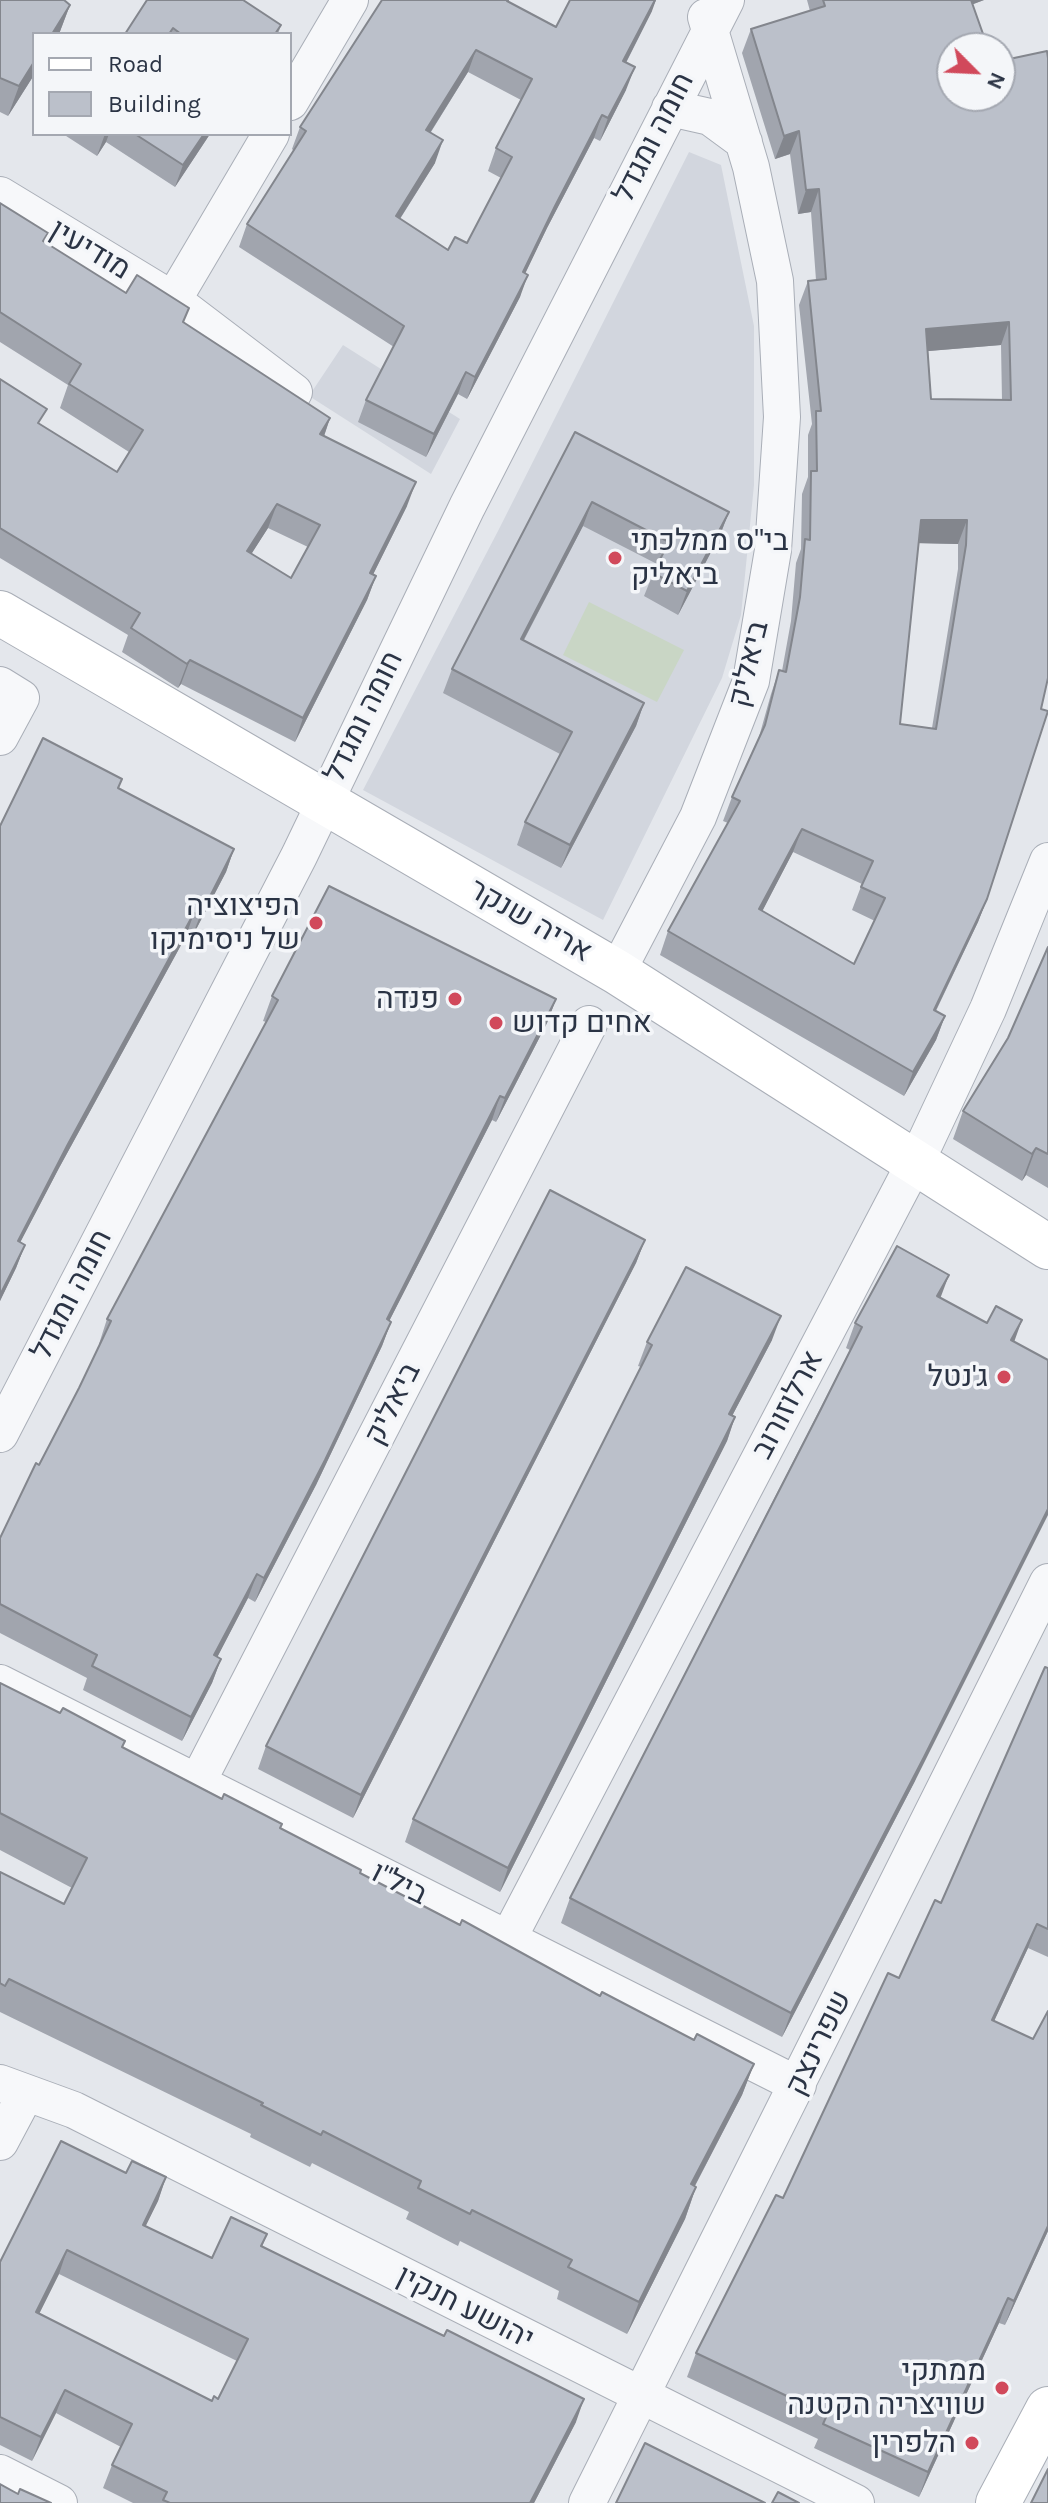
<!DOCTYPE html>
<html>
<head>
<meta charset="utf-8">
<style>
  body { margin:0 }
  #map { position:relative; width:1048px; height:2503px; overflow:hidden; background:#e4e7ec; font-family:Karla,sans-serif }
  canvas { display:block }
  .legend { position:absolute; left:32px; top:32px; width:260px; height:104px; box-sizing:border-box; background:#f4f6f9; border:2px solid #a4a8b1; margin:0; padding:10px 14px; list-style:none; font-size:24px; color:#2b3445 }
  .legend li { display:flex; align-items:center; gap:16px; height:40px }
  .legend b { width:40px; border:2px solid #a4a8b1 }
  .north { position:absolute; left:936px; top:32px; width:80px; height:80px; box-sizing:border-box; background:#f4f6f9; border:2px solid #a4a8b1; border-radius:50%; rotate:114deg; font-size:22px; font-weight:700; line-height:32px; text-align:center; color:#2b3445 }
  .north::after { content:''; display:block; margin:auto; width:28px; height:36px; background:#d1495b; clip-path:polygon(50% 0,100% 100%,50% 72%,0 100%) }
</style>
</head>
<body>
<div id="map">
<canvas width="1048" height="2503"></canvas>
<ul class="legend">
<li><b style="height:10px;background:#fff"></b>Road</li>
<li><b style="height:22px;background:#bbc0ca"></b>Building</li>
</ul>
<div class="north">N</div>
</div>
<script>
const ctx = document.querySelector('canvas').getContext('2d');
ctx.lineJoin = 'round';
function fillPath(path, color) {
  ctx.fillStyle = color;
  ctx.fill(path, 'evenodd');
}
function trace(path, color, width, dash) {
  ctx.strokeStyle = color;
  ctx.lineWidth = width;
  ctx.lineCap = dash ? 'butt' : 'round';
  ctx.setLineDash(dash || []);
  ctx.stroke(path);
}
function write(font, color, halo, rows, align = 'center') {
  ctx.font = font + ' Karla,Heebo,sans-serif';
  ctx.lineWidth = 7;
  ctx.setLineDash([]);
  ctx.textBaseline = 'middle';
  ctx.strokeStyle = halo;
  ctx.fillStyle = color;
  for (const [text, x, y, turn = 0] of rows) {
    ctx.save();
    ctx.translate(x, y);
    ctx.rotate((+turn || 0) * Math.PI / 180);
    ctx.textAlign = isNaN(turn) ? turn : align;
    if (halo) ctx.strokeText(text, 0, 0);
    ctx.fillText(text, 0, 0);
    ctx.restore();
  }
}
fillPath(new Path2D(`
  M689,152l32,13 33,161v159l-13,130 -19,63 -119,242 -240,-130 135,-259z
  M343,345l117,74 -29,55 -122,-78z`), '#d2d6de');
fillPath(new Path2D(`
  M589,602l95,48 -27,52 -94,-47z`), '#c9d6c5');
const street = new Path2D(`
  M290,102l60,-102
  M670,108l40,9 34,25
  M0,195l173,105 121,92
  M173,300l98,-166
  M0,685l21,13 -21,39
  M617,972l81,-155 53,-136 22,-131 9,-133 -7,-136 -24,-114 -45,-150
  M0,1434l299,-578 168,-349 259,-507
  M0,1683l798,402
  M197,1783l392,-759
  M508,1939l417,-796 63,-134 60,-148
  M0,2083l74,27 782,393
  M0,2142l25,-47
  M0,2473l59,30
  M587,2503l461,-921`);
const secondary = new Path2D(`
  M0,613l617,359 431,275
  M998,2503l50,-94`);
trace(street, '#a9aeb7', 38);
trace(secondary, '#a9aeb7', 46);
trace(street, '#f7f8fa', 36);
trace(secondary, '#fff', 44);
fillPath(new Path2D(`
  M0,0l70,5 -11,29h-25v41l-26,41 -8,-4z
  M147,0l134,25 -3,9h-153z
  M382,0h127l-1,2 48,25 96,-16 -26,52v27l-26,51 -6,-3 -47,90 -22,45 -5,24 -53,102 -9,-5 -32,63 -68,-35 8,-22 28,-53 -155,-100 8,-23 47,-73 -2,-2 8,-22zM468,72l53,28 -25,48 -8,23 13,7 -34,65 -19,7 -48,-31 35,-56 -4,-31z
  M807,0h177l-11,4 -21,92 95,-45 -60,848 -9,23 -42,89 9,5 -9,24 -32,56 -244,-141 8,-24 60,-108 -5,-2 9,-24 27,-60 12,-43 8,-24 3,1 9,-50 5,-58 5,-14 1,-55 6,-17v-42l4,-11 -13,-119 9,-24 8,-1 -5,-68 -13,2 -8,-60 -15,5 -33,-106 9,-24 59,-18zM1001,345l1,55 -71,-1 -3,-48zM918,543l40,1v25l-26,159 -32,-4zM793,852l69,32 -10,26 23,11 -21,43 -92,-53z
  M63,134h147l-35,53 -69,-45 -9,14z
  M0,203l48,30 -3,9 81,51 57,30 147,95 -6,18 83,70 -34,68 3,2 -9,24 -72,142 -114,-58 -3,4 -56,-36 6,-17 -128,-77v-179l41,46 76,47 12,-20 -69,-44 8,-23 -68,-43zM268,528l40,19 -17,31 -40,-24z
  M575,432l154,80 -9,23 -42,80 -34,-19 13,-32 -74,-38 -59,114 120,63 -8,23 -75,142 -44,-23 8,-23 35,-68 -117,-61 9,-24z
  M119,789l115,60 -8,23 -35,67 -5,-3 -127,232 -39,74 5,3 -9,23 -16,33v-475z
  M1048,947v241l-22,-13 -4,6 -69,-42 10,-28 45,-73z
  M272,996l284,3 -9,24 -51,99 -4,-2 -103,201 2,1 -9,24 -66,139 -61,117 -7,-4 -31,59 4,2 -9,24 -30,58 -99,-51 4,-12 -87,-45v-95l79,-150 21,-44h-1l8,-25 159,-297 -3,-1z
  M645,1240l-9,23 -283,555 -95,-49 8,-23z
  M941,1298l74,44 -100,439 -133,256 -221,-114 9,-25 280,-548 -4,-2 9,-25z
  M772,1340l-40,76 3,1 -8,24 -227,451 -95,-50 8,-23 228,-452 -3,-1 9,-24z
  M1048,1668v289l-20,-9 -34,73 39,18 15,-28v220l-43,94 -6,-2 -80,174 -105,-49 4,-9 -131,-62 9,-24 87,-155 116,-220 42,-75z
  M0,1683l60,30 65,28 -3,6 158,81 80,45 240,123 94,44 60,24 -12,31 -47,91 1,1 -11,32 -58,115 -70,-35 2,-8 -99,-50 -2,5 -52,-27 3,-7 -97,-49 -2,4 -60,-30 1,-3 -251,-122v-140l64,32 8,-16 -72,-38z
  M126,2173l40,4 -8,24 -13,25 67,32 55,-24 -5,13 314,175 -42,81h-401l-30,-15 9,-23 9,-18 -65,-34 -24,48 -32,-16v-183zM59,2274l178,87 -19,38 -6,2 -173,-87z`), '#a1a5ae');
fillPath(new Path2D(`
  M655,0h1l-4,11 -37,73 8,-23z
  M962,0h22l-26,10z
  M70,5l-11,29h-7z
  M476,50l-8,22 -50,80 8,-22z
  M34,62v13l-26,41 11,-30z
  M635,67l-9,23 -26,51 8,-23z
  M602,115l-8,23 -47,90 -32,67 8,-23 32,-66z
  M799,131l-9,23 -15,5 9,-23z
  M105,134h4l-3,8 -9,14z
  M204,134h6l-35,53 8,-22z
  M443,140l-8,23 -48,76 9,-23z
  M819,189l-8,23 -13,2 8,-24z
  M528,275l-8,22 -53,102 8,-22z
  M1009,322l-8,23 -84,7 9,-23z
  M466,372l-8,22 -32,63 8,-23z
  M330,418l-8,24 -2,-8z
  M416,482l-9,24 -45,91 8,-24z
  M592,502l-9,24 -71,136 9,-23z
  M277,504l-9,24 -30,47 9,-24z
  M729,512l-9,23 -42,80 9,-24z
  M921,520h46l-9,24 -46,-1z
  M376,576l-9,24 -72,142 8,-24z
  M190,660l-9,24 -3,4 9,-24z
  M644,703l-8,23 -75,142 9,-23z
  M802,829l-9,23 -42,81 8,-24z
  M234,849l-8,23 -35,67 9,-23z
  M987,899l-9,23 -53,111 9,-23z
  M194,913l-8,23 -127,232 -50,96 9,-23 50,-97z
  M556,999l-9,24 -51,99 9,-24z
  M945,1016l-9,24 -32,56 9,-24z
  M500,1096l-8,24 -114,223 9,-24z
  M1036,1148l-10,27 -4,6 10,-27z
  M645,1240l-9,23 -283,555 8,-23z
  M25,1245l-9,23 -16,33v-6z
  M949,1275l-9,24 -3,-3z
  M781,1316l-9,24 -51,97 8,-23z
  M1022,1320l-9,25 -2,-5z
  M391,1322l-9,24 -66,139 -61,117 9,-24z
  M735,1417l-8,24 -227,451 8,-24z
  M1048,1509v6l-133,266 -133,256 9,-24z
  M257,1574l-9,24 -42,81 8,-24z
  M221,1659l-9,24 -30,58 9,-24z
  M1037,1924l-9,24 -45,97 9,-25z
  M754,2064l-12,31 -63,121 12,-32z
  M166,2177l-8,24 -23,47 8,-23z
  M696,2187l-11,32 -58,115 12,-32z
  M1048,2226v5l-43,94 9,-24z
  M67,2250l-8,24 -31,62 8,-24z
  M1008,2298l-9,25 -80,174 9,-25z
  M65,2390l-9,23 -24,48 9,-24z
  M584,2399l-8,23 -42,81h-4z`), '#83868d');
const building = new Path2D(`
  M0,0h64l6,5 -18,29h-18v28l-15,24 -19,-8z
  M147,0h96l38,25 -6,9h-94l-8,-6 -4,6h-44z
  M382,0h126l-1,1 49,26 14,-27h85l-32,61 12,6 -27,51 -6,-3 -47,91 -32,66 5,3 -53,102 -9,-5 -32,62 -68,-34 38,-74 -157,-102 59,-93 -6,-4zM476,50l56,29 -36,69 16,9 -45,86 -12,-6 -7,13 -52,-34 47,-76 -17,-10z
  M823,0h148l17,48h-36v48h48v-35l47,-10 1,7v620l-7,31 7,2 -61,188 -53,111 11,6 -32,56 -245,-141 72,-130 -8,-4 33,-72 14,-55 7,2 14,-75 5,-58 5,1 1,-69h6l-1,-60h5l-13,-130 18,-2 -7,-90 -13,1 -7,-59 -15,5 -33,-107 74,-23zM1009,322l2,78 -80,-1 -5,-70zM921,520h46l-1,25 -30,184 -36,-5zM802,829l71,32 -12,26 24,11 -31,66 -95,-55z
  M135,134h69l-21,31z
  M0,203l48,30 -5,8 83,52 11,-18 52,33 -6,14 147,96 -10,16 96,48 -46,91 6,3 -73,142 -113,-58 -3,4 -56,-36 9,-15 -140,-85v-149l47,30 -9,14 79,49 26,-42 -74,-46 12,-20 -81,-52zM277,504l43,21 -29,53 -44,-27z
  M575,432l154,80 -42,79 -34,-18 16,-31 -77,-40 -71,137 123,64 -74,142 -45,-23 47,-90 -120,-63z
  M43,738l79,41 -4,9 116,61 -34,67 -6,-3 -126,231 -50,97 7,4 -25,50v-469z
  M329,886l227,113 -51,99 -5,-2 -113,223 4,3 -66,138 -61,118 -7,-4 -43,81 7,4 -30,58 -99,-51 5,-11 -97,-51v-66l36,-75 3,2 40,-77 32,-67 -4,-2 171,-319 -6,-4z
  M1048,947v207l-12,-6 -4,6 -69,-43 45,-73z
  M550,1190l95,50 -284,555 -95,-49z
  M897,1246l52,29 -12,21 50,27 9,-17 26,14 -11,20 37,20v149l-124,248 -133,256 -221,-115 250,-487 42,-84 -7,-4z
  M686,1267l95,49 -52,98 6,3 -227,451 -95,-49 239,-474 -5,-3z
  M1045,1667l3,1v261l-11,-5 -45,96 41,19 15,-28v215l-34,75 -6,-3 -80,174 -105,-48 4,-9 -131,-62 80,-158 7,3 105,-225 11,5 36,-78 6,3z
  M0,1683l60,30 3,-5 62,33 -3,6 100,52 2,-5 58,30 -2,4 81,42 -1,3 100,52 2,-5 138,76 2,-4 92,48 3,-6 57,30 -63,120 5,3 -57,115 -71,-35 4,-7 -100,-50 -2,4 -52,-26 3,-7 -98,-50 -2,4 -60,-30 2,-2 -254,-124 -4,7 -5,-3v-111l64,32 23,-46 -87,-45z
  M61,2141l65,32 6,-12 34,16 -23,48 69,33 19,-41 36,17 -6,12 183,90 3,-6 137,69 -54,104h-360l-7,-3 4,-8 -55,-27 20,-41 -67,-34 -24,47 -41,-20v-155zM67,2250l181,89 -30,60 -4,-3 -2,5 -176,-89z
  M645,2443l120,60h-149z
  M1048,2469v34h-17z
  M0,2484l18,10 2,-5 31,14h-51z
  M778,2492l21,11h-27z`);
fillPath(building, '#bbc0ca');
trace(building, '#83868d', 2);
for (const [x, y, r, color] of [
  [615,558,8,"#d1495b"],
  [316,923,8,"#d1495b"],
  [455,999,8,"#d1495b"],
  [496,1023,8,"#d1495b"],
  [1004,1377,8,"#d1495b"],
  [1002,2388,8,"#d1495b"],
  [972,2443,8,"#d1495b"]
]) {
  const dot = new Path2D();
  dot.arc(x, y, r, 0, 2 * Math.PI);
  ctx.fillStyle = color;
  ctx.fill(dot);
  trace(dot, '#f4f6f9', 3);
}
write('30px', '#2b3445', '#f4f6f9', [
  ["חומה ומגדל",654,138,-63],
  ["מודיעין",90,250,31],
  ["ביאליק",749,664,-76],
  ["חומה ומגדל",364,717,-64],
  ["אריה שנקר",530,921,30],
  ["חומה ומגדל",72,1295,-63],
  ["ביאליק",393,1404,-63],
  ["ארלוזורוב",788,1405,-62],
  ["ביל\"ו",399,1884,27],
  ["שפרינצק",819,2043,-64],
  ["יהושע חנקין",465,2308,27]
]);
write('30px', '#2b3445', '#f4f6f9', [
  ["בי\"ס ממלכתי",631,541,"left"],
  ["ביאליק",631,575,"left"],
  ["הפיצוציה",300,906],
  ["של ניסימיקו",300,940],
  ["פנדה",439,999],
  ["אחים קדוש",512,1023,"left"],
  ["ג'נטל",988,1377],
  ["ממתקי",986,2371],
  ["שוויצריה הקטנה",986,2405],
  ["הלפרין",956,2443]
], 'right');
</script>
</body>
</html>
